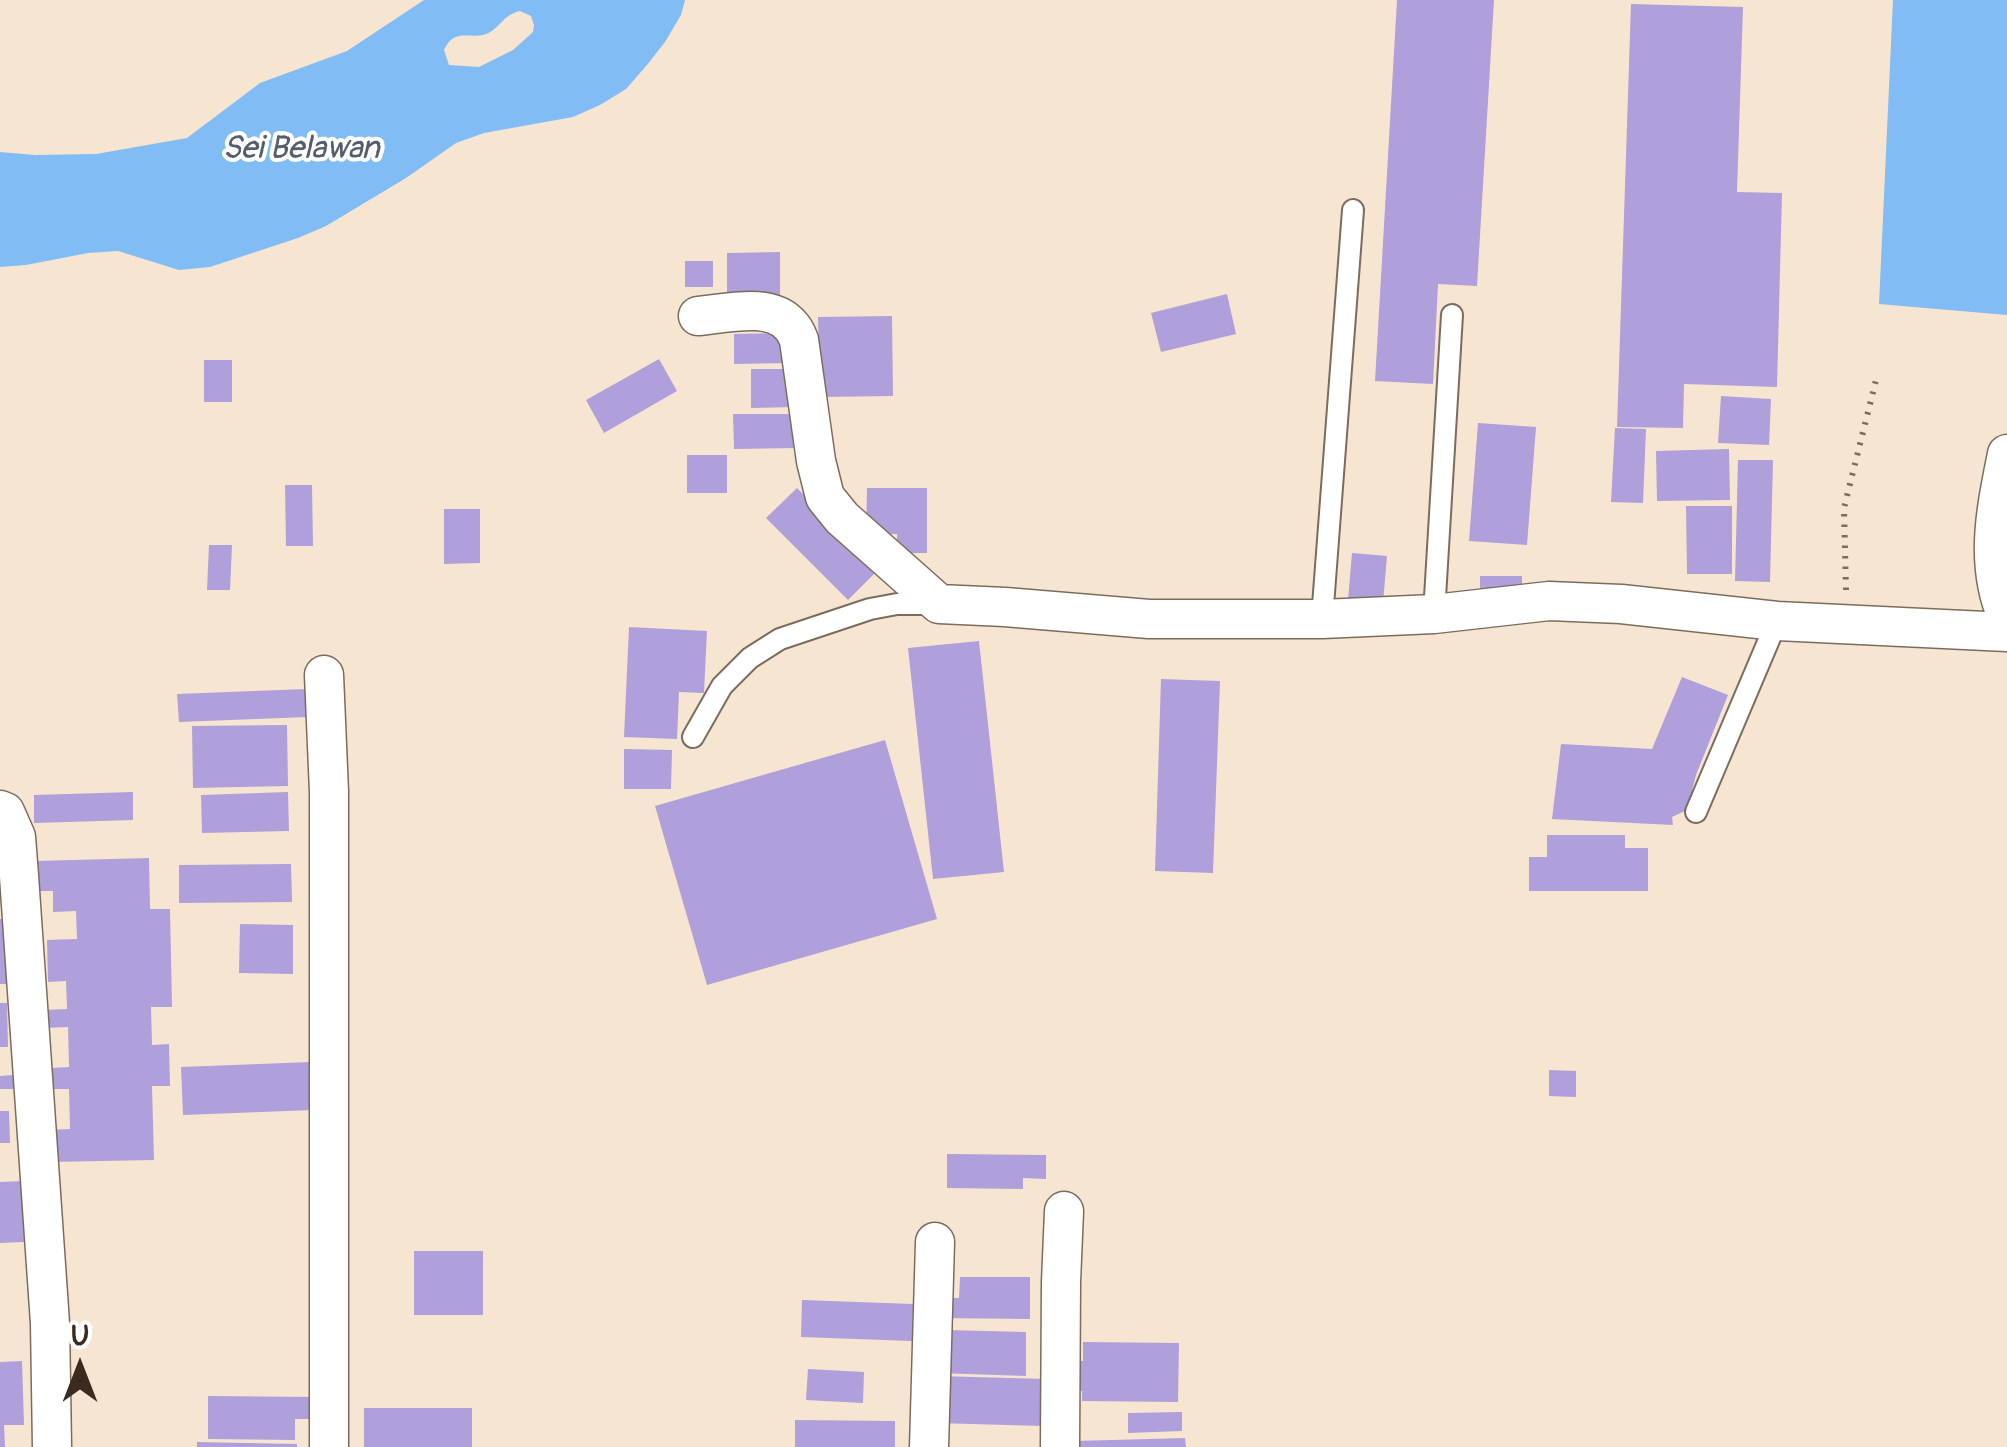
<!DOCTYPE html>
<html>
<head>
<meta charset="utf-8">
<style>
  body { margin:0 }
  #map { position:relative; width:2007px; height:1447px; overflow:hidden; background:#f6e6d1; font-family:Pangolin,sans-serif }
  canvas { display:block }
  .north { position:absolute; left:30px; top:1317px; width:100px; height:100px; -webkit-text-stroke:8px #fff; paint-order:stroke; rotate:0deg; font-size:28px; font-weight:700; line-height:40px; text-align:center; color:#3b2a1e }
  .north::after { content:''; display:block; margin:auto; width:35px; height:45px; background:#3b2a1e; clip-path:polygon(50% 0,100% 100%,50% 72%,0 100%) }
</style>
</head>
<body>
<div id="map">
<canvas width="2007" height="1447"></canvas>
<div class="north">U</div>
</div>
<script>
const ctx = document.querySelector('canvas').getContext('2d');
ctx.lineJoin = 'round';
function fillPath(path, color) {
  ctx.fillStyle = color;
  ctx.fill(path, 'evenodd');
}
function trace(path, color, width, dash) {
  ctx.strokeStyle = color;
  ctx.lineWidth = width;
  ctx.lineCap = dash ? 'butt' : 'round';
  ctx.setLineDash(dash || []);
  ctx.stroke(path);
}
function write(font, color, halo, rows, align = 'center') {
  ctx.font = font + ' Pangolin,sans-serif';
  ctx.lineWidth = 8;
  ctx.setLineDash([]);
  ctx.textBaseline = 'middle';
  ctx.strokeStyle = halo;
  ctx.fillStyle = color;
  for (const [text, x, y, turn = 0] of rows) {
    ctx.save();
    ctx.translate(x, y);
    ctx.rotate((+turn || 0) * Math.PI / 180);
    ctx.textAlign = isNaN(turn) ? turn : align;
    if (halo) ctx.strokeText(text, 0, 0);
    ctx.fillText(text, 0, 0);
    ctx.restore();
  }
}
fillPath(new Path2D(`
  M424,0h261l-4,15 -16,27 -18,23 -21,24 -26,16 -27,12 -89,16 -28,10 -50,35 -80,48 -28,12 -88,29 -31,3 -61,-19 -30,2 -62,12 -26,2v-115l35,3 61,-1 91,-16 73,-55 87,-32zM520,11l11,5 3,9 -1,7 -20,18 -34,17 -30,-2 -5,-15c11,-23 24,-10 42,-16 14,-5 16,-19 34,-23z
  M1893,0h114v315l-128,-11z`), '#82bcf4');
fillPath(new Path2D(`
  M1397,0h97l-17,286 -39,-2 -5,100 -58,-3z
  M1631,4l112,3 -6,185 45,1 -5,194 -93,-3 -1,44 -66,-1z
  M780,252v49l-53,1v-49z
  M685,261h28v26h-28z
  M1227,294l9,40 -75,18 -10,-39z
  M892,316l1,80 -73,1 -2,-80z
  M788,333v30l-54,1v-30z
  M659,359l18,32 -73,42 -18,-33z
  M204,360h28v42h-28z
  M751,369h45l1,38 -46,1z
  M1721,396l50,3 -2,46 -51,-2z
  M733,414h63v34l-62,1z
  M1478,423l58,4 -9,118 -58,-4z
  M1615,428l31,1 -3,74 -32,-1z
  M1729,449l1,51 -73,1 -1,-50z
  M687,455h40v38h-40z
  M1738,460h35l-3,122 -35,-1z
  M285,485h27l1,61h-27z
  M797,488l81,82 -30,30 -82,-82z
  M867,488h60v65h-30v-19h-31z
  M1686,506h46v68h-45z
  M444,509h36v54l-36,1z
  M209,545h23l-2,45h-23z
  M1352,553l35,3 -4,47 -35,-3z
  M1480,576h42v24h-42z
  M629,627l78,4 -3,62 -25,-1 -2,47 -53,-2z
  M979,641l25,231 -71,7 -25,-231z
  M1682,677l46,18 -32,80 -9,35 -15,7 1,8 -121,-6 9,-75 91,5z
  M1161,679l59,2 -7,192 -58,-2z
  M306,689l1,28 -128,5 -2,-28z
  M287,725l1,61 -95,2 -1,-62z
  M885,740l52,179 -230,66 -52,-179z
  M624,749l48,1 -1,39h-47z
  M133,792v28l-99,3v-28z
  M288,792l1,39 -87,2 -1,-38z
  M1547,835h78v13h23v43h-119v-34h18z
  M149,858l1,51h20l2,98h-21l1,38 17,-1 1,42h-18l2,74 -105,2 -1,-32 22,-1 -1,-40h-17l-1,-21 18,-1 -1,-40 -24,1v-18l23,-1 -1,-28 -18,1 -1,-42 30,-1 -1,-28 -23,1v-21h-17l-1,-30z
  M291,864l1,38 -113,1v-38z
  M0,919h6l1,65h-7z
  M240,924l53,1v49l-54,-1z
  M0,1003h7l1,44h-8z
  M311,1062l2,48 -130,5 -2,-48z
  M1549,1070l27,1v26l-27,-1z
  M13,1075l1,14h-14v-13z
  M0,1111h9l1,32h-10z
  M947,1154l99,1v24l-23,-1v11l-76,-1z
  M23,1181l1,61 -24,1v-61z
  M414,1251h69v64h-69z
  M960,1277h70v42l-92,-1v-20h21z
  M802,1300l111,4 -1,37 -111,-4z
  M946,1330l80,2v44l-88,-3z
  M1083,1342l96,1 -1,59 -96,-1v-10l-8,-1v-29h9z
  M22,1361l2,64h-20l1,22h-5v-85z
  M808,1369l56,3 -1,31 -57,-3z
  M938,1376l107,3 -2,47 -107,-3z
  M208,1396l109,1v22h-22v21l-87,-1z
  M364,1408h108v39h-108z
  M1182,1412v19l-54,2v-20z
  M795,1420l100,1v26h-100z
  M1185,1438l1,9h-111v-6z
  M197,1442l100,2v3h-100z`), '#af9fdb');
const service = new Path2D(`
  M1434,614l18,-299
  M1322,619l31,-409
  M693,737l29,-51 28,-28 30,-19 90,-30 27,-5h42
  M1696,812l81,-191`);
const minor = new Path2D(`
  M698,316c27,-2 73,-15 93,10 4,4 6,9 8,14l17,121 9,36 17,21 97,86 66,3 144,12h173l112,-5 115,-13 72,3 156,17 230,11
  M2007,454c-11,55 -23,109 0,163
  M324,675l5,117v655
  M0,810l5,2 11,25 3,39 31,447 2,124
  M929,1447l6,-205
  M1060,1447l1,-165 3,-71`);
trace(service, '#7c6c5d', 24);
trace(minor, '#7c6c5d', 41);
trace(new Path2D(`
  M1846,590l-2,-82 32,-128`), '#7c6c5d', 6, [2.5, 8]);
trace(service, '#fff', 20);
trace(minor, '#fff', 38);
write('italic 32px', '#545d69', '#fff', [
  ["Sei Belawan",301,150]
]);
</script>
</body>
</html>
